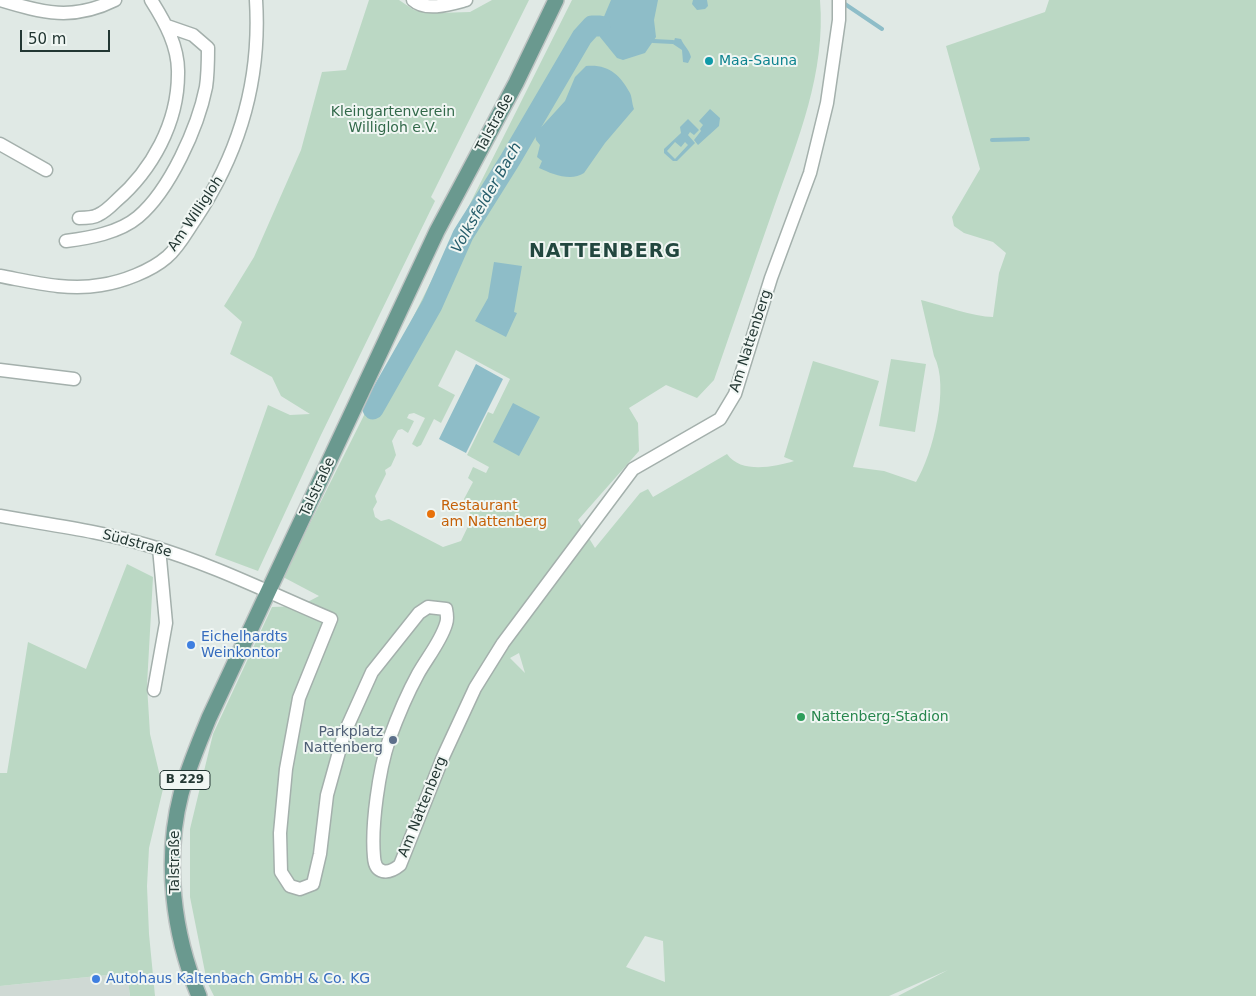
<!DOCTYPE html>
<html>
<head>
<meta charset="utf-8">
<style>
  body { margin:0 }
  #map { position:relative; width:1256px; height:996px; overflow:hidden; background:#e0e9e5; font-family:"DejaVu Sans",sans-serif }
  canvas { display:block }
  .scale { position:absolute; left:20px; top:30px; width:90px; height:22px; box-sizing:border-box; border:2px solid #233733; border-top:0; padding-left:6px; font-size:15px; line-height:18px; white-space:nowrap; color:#233733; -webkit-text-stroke:4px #f0f6f3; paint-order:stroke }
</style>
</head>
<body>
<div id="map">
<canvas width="1256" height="996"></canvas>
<div class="scale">50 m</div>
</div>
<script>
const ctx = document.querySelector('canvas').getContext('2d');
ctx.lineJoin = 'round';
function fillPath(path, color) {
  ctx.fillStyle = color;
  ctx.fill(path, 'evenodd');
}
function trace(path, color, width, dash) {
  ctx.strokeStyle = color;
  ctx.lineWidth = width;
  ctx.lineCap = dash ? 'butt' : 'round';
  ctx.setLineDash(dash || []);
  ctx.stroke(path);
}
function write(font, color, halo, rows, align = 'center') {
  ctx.font = font + ' "DejaVu Sans",sans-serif';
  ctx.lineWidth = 4;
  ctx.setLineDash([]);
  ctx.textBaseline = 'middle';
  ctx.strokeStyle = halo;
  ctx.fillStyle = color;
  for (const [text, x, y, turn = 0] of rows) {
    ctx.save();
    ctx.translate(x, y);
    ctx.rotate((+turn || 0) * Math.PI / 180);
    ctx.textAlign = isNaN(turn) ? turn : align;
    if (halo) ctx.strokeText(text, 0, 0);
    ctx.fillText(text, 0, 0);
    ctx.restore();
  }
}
fillPath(new Path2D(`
  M127,973l3,23h-130v-10z`), '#cfd9d4');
fillPath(new Path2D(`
  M369,0h30l15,10 23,3 33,-1 22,-12h37l-98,197 4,4 -115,236 -62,134 -43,-16 53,-150 22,10 20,-1 -29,-18 -9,-19 -42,-23 12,-32 -18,-16 30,-49 47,-107 21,-78 24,-2z
  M572,0h248c6,72 -22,140 -46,207 -20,57 -40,115 -60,173l-17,18 -31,-13 -37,23 9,15 1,28 -61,69 17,28 45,-55 8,-4 5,8 74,-43c14,20 47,13 67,7l-10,-4 29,-96 66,20 -26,86 31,4 32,11c17,-28 34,-96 18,-126l-13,-56c21,5 53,17 72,17l6,-44 7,-20 -13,-11 -29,-9 -10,-7 -2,-9 28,-48 -34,-123 99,-34 4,-12h207v996h-358l50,-26 -59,26h-675l-7,-14 -17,-85v-68l23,-95 59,-127 28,-1 19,-10 -36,-19zM456,350l54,29 -17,35 -5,-2 -21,43 22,12 -3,6 -13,-6 -5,11 5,4 -9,17 8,19 -11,23 -18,6 -54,-28 -8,2 -6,-4 -2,-8 4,-7 -2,-6 11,-22 -1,-4 6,-4 5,-11 -4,-14 6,-11 4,-1 6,4 6,-12 -7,-3 2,-4 5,-1 11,5 -13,26 5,3 4,-2 13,-26 7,4 14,-28 -17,-9zM519,653l6,20 -15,-15zM645,936l18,5 2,41 -39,-15z
  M891,359l35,5 -11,68 -36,-6z
  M127,564l26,13 -6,108 3,49 13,55 -14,59 -2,38 2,48 6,62h-25l-3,-23 -127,13v-213h7l21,-131 58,27z`), '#bbd8c4');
fillPath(new Path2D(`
  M611,0h47l-4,20 2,17 -11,16 -22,7 -6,-2 -17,-21v-11z
  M693,0h14l1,6 -3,3 -8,1 -5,-6z
  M675,38l6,1c3,7 8,10 10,18l-3,6 -5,-1 -1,-12 -9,-6z
  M586,66c23,-2 34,9 44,27 2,4 2,11 4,16l-29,34 -21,30c-13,9 -32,1 -45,-5l3,-7 -5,-4 3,-12 -4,-5 -1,-6 30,-33 10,-24z
  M710,109l10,9 -1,8 -21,19 -4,-5 7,-9 -1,-2 3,-4 -4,-4z
  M688,119l11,11 -5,5 -4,-3 -2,3 7,8 -18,18h-4l-9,-8v-4l17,-16 -1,-6zM675,142l6,5 4,-5 3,3 -13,14 -8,-8z
  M494,262l28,4 -8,46 3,1 -11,24 -31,-16 13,-23z
  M476,364l27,15 -37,74 -27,-14z
  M513,403l27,14 -21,39 -26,-14z`), '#8ebdc8');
trace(new Path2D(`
  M842,2l40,27
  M653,41l20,1
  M992,140l36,-1`), '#8ebdc8', 4);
trace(new Path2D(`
  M373,409l59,-104 31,-70 47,-75 72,-123 10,-11h8`), '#8ebdc8', 21);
const street = new Path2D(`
  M0,0c43,13 73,21 115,0
  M413,0c13,12 38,4 53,0
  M0,144l46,26
  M79,218c6,0 14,0 19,-3 7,-3 13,-9 18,-14 36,-31 62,-78 62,-127 1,-27 -13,-52 -27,-74
  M66,241c23,-3 53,-8 72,-24 32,-27 60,-90 68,-130 2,-13 2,-26 2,-39l-15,-13 -26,-9
  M0,276c33,6 67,15 101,9 21,-3 50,-14 66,-28 12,-10 20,-26 29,-39 44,-66 65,-138 60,-218
  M0,370l74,9
  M0,516c50,9 101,15 150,30 62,18 122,48 181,73l-32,79 -13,71 -6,64 1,39 9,14 10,3 13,-5 7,-30 7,-59 17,-61 28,-62 47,-59 9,-6 18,2c1,5 2,10 0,15 -5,17 -19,34 -28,50 -11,20 -21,44 -29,66 -10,30 -18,85 -15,117 1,17 14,18 26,8l43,-108 32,-69 28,-45 130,-174 87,-50 15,-25 36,-116 39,-105 17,-70 12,-83v-20
  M154,690l12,-67 -7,-75`);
const primary = new Path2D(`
  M199,996c-26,-62 -35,-136 -18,-202 7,-26 18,-51 28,-76l228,-487 79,-148 40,-83`);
trace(street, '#a4b0ac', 15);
trace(primary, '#bdc3c2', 18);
trace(street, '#fff', 12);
trace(primary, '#6a998f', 15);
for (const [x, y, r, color] of [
  [709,61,5,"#0f9aa8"],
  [431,514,5,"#e8710a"],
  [191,645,5,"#3f7fe0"],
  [801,717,5,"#2e9e5b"],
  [393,740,5,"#5c6f8a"],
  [96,979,5,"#3f7fe0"]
]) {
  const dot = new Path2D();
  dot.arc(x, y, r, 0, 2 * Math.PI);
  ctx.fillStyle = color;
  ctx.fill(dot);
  trace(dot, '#f0f6f3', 2);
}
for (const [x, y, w] of [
  [185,780,50]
]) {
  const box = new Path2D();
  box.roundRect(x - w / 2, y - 9.5, w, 19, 4);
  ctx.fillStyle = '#f0f6f3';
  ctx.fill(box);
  trace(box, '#233733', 1);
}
write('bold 12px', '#233733', null, [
  ["B 229",185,780]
]);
write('14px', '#0d838f', '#f0f6f3', [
  ["Maa-Sauna",719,61]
], 'left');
write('14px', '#32694a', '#f0f6f3', [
  ["Kleingartenverein",393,112],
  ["Willigloh e.V.",393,128]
]);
write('14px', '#233733', '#f0f6f3', [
  ["Talstraße",495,123,-62],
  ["Am Willigloh",196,214,-56],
  ["Am Nattenberg",751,341,-72],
  ["Talstraße",318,487,-65],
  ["Südstraße",137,544,15],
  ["Am Nattenberg",423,807,-68],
  ["Talstraße",175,862,-90]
]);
write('14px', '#c56008', '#f0f6f3', [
  ["Restaurant",441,506],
  ["am Nattenberg",441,522]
], 'left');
write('14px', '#366cbe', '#f0f6f3', [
  ["Eichelhardts",201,637],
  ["Weinkontor",201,653],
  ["Autohaus Kaltenbach GmbH & Co. KG",106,979]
], 'left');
write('14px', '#27864d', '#f0f6f3', [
  ["Nattenberg-Stadion",811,717]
], 'left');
write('14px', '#4e5e75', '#f0f6f3', [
  ["Parkplatz",383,732],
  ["Nattenberg",383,748]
], 'right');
write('italic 15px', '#255d6b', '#f0f6f3', [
  ["Volksfelder Bach",487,198,-60]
]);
ctx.letterSpacing = '1px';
write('bold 19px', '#22473f', '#f0f6f3', [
  ["NATTENBERG",605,252]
]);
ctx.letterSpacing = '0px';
</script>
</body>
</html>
